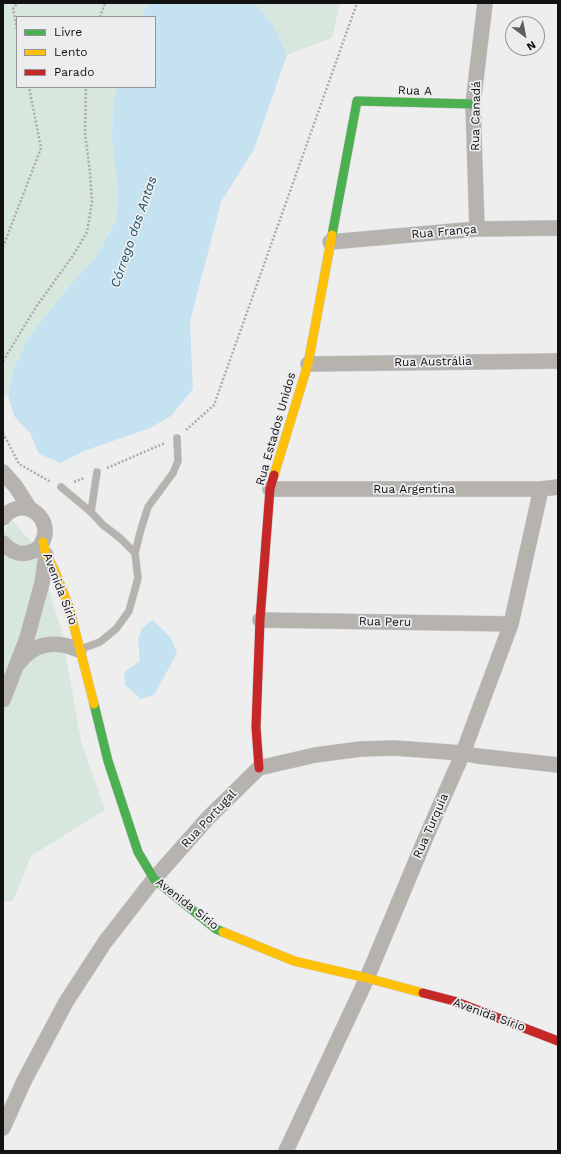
<!DOCTYPE html>
<html>
<head>
<meta charset="utf-8">
<style>
  body { margin:0 }
  #map { position:relative; width:561px; height:1154px; overflow:hidden; background:#eeeeef; font-family:"Work Sans",sans-serif }
  canvas { display:block }
  .frame { position:absolute; inset:0; border:4px solid #121213; pointer-events:none }
  .legend { position:absolute; left:16px; top:16px; width:140px; height:72px; box-sizing:border-box; background:#ededf0; border:1px solid #959598; margin:0; padding:5px 7px; list-style:none; font-size:12px; color:#121213 }
  .legend li { display:flex; align-items:center; gap:8px; height:20px }
  .legend b { width:20px; border:1px solid #959598 }
  .north { position:absolute; left:505px; top:16px; width:40px; height:40px; box-sizing:border-box; background:#ededf0; border:1px solid #959598; border-radius:50%; rotate:148deg; font-size:11px; font-weight:700; line-height:16px; text-align:center; color:#121213 }
  .north::after { content:''; display:block; margin:auto; width:14px; height:18px; background:#5f5f60; clip-path:polygon(50% 0,100% 100%,50% 72%,0 100%) }
</style>
</head>
<body>
<div id="map">
<canvas width="561" height="1154"></canvas>
<div class="frame"></div>
<ul class="legend">
<li><b style="height:5px;background:#4caf50"></b>Livre</li>
<li><b style="height:5px;background:#ffc107"></b>Lento</li>
<li><b style="height:5px;background:#c62828"></b>Parado</li>
</ul>
<div class="north">N</div>
</div>
<script>
const ctx = document.querySelector('canvas').getContext('2d');
ctx.lineJoin = 'round';
function fillPath(path, color) {
  ctx.fillStyle = color;
  ctx.fill(path, 'evenodd');
}
function trace(path, color, width, dash) {
  ctx.strokeStyle = color;
  ctx.lineWidth = width;
  ctx.lineCap = dash ? 'butt' : 'round';
  ctx.setLineDash(dash || []);
  ctx.stroke(path);
}
function write(font, color, halo, rows, align = 'center') {
  ctx.font = font + ' "Work Sans",sans-serif';
  ctx.lineWidth = 3.5;
  ctx.setLineDash([]);
  ctx.textBaseline = 'middle';
  ctx.strokeStyle = halo;
  ctx.fillStyle = color;
  for (const [text, x, y, turn = 0] of rows) {
    ctx.save();
    ctx.translate(x, y);
    ctx.rotate((+turn || 0) * Math.PI / 180);
    ctx.textAlign = isNaN(turn) ? turn : align;
    if (halo) ctx.strokeText(text, 0, 0);
    ctx.fillText(text, 0, 0);
    ctx.restore();
  }
}
fillPath(new Path2D(`
  M3,3h146l-9,14h-123v70h101l-5,14 -1,36 6,55 -2,28 -20,37 -33,36 -35,45 -15,32 -5,25 -5,1z
  M255,3h85l-8,35 -45,17 -14,-30z
  M10,518l25,28 26,82 20,113 24,69 -74,46 -18,45h-10v-366z`), '#d8e7de');
fillPath(new Path2D(`
  M149,3h106l18,22 14,30 -33,94 -33,53 -31,120 3,67 -22,27 -21,12 -66,23 -23,12 -22,-9 -9,-21 -16,-17 -6,-21 5,-25 15,-32 35,-45 33,-36 20,-37 2,-28 -6,-55 1,-36 5,-14h37v-70h-15z
  M153,620l18,18 6,15 -23,42 -13,4 -16,-14 -1,-13 16,-11 -2,-22 4,-11z`), '#c5e2f0');
const lane = new Path2D(`
  M61,487l30,25 12,13 17,13 15,15 3,25 -9,33 -13,18 -16,13 -19,7
  M91,512l6,-40
  M135,553l6,-24 7,-22 25,-34 5,-12 -1,-23`);
const street = new Path2D(`
  M477,229l-4,-125 12,-101
  M330,242l147,-13 81,-1
  M308,364l250,-3
  M3,472l13,15 14,22
  M270,489h271l17,-2
  M3,518c21,-26 55,3 37,28 -3,4 -8,6 -13,7 -10,2 -17,-3 -24,-10
  M260,620l251,4
  M19,663c15,-21 38,-23 60,-13
  M3,700l24,-62 15,-55 4,-28
  M3,1128l21,-47 42,-79 39,-60 49,-63 54,-61 51,-50 56,-13 46,-6 33,-1 69,5 14,3 81,9
  M286,1151l81,-173 59,-141 37,-84 48,-129 30,-135`);
const fast = new Path2D(`
  M332,235l25,-134 116,3
  M94,704l14,57 30,91 16,27 62,50 7,3`);
const slow = new Path2D(`
  M274,475l34,-111 24,-129
  M43,542l3,13 8,14 15,38 25,97
  M223,932l71,29 73,17 56,15`);
const jam = new Path2D(`
  M259,768l-3,-41 4,-107 10,-131 4,-14
  M423,993l31,8 104,40`);
trace(lane, '#cbcbcc', 8);
trace(street, '#cbcbcc', 16);
trace(fast, '#cbcbcc', 10);
trace(slow, '#cbcbcc', 10);
trace(jam, '#cbcbcc', 10);
trace(new Path2D(`
  M100,17l5,-14
  M17,29l-4,-20 4,-6
  M3,247l38,-99 -12,-61
  M3,361l33,-54 38,-53 13,-22 5,-30 -2,-30 -5,-39 1,-46
  M186,430l28,-25 143,-402
  M3,433l16,31 32,18
  M107,468l58,-25
  M74,482l10,-4`), '#adaba9', 2.5, [2, 2]);
trace(lane, '#b6b2ae', 7);
trace(street, '#b6b2ae', 15);
trace(fast, '#4caf50', 9);
trace(slow, '#ffc107', 9);
trace(jam, '#c62828', 9);
write('12px', '#121213', '#ededf0', [
  ["Rua A",415,91,2],
  ["Rua Canadá",476,116,-89],
  ["Rua França",444,232,-5],
  ["Rua Austrália",433,362,-1],
  ["Rua Estados Unidos",276,429,-74],
  ["Rua Argentina",414,489],
  ["Avenida Sírio",60,589,69],
  ["Rua Peru",385,622,1],
  ["Rua Portugal",209,819,-47],
  ["Rua Turquia",431,826,-66],
  ["Avenida Sírio",187,904,38],
  ["Avenida Sírio",489,1015,20]
]);
write('italic 13px', '#194e64', '#ededf0', [
  ["Córrego das Antas",134,232,-71]
]);
</script>
</body>
</html>
